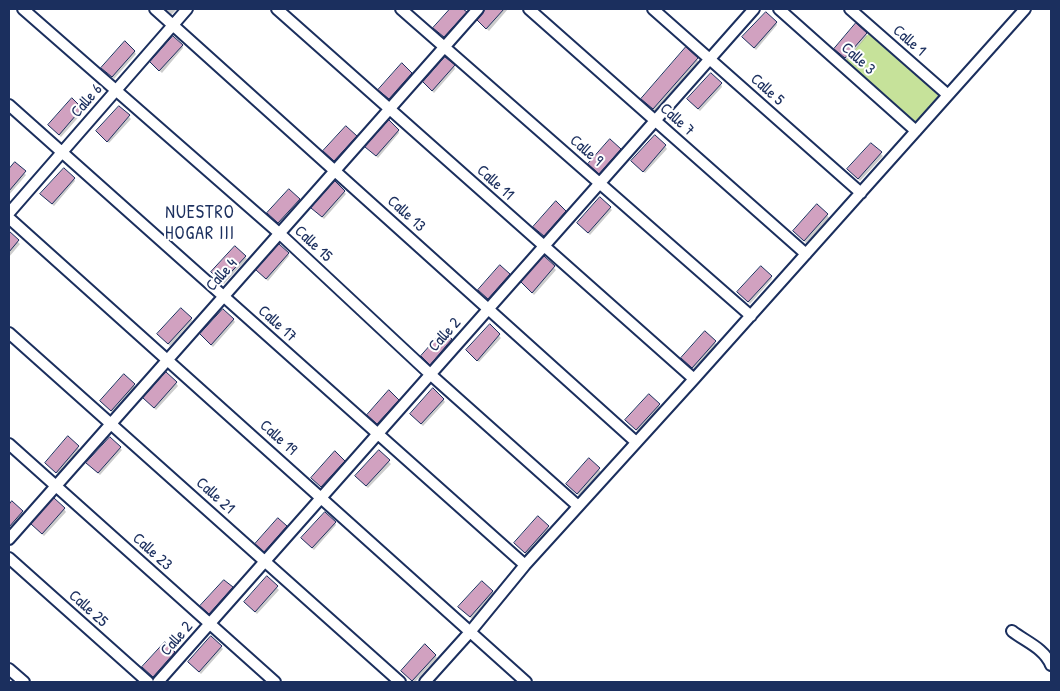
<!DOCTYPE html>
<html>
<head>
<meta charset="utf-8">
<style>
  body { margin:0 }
  #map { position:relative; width:1060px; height:691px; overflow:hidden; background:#fff; font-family:"Patrick Hand",sans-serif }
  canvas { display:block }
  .frame { position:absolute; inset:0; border:10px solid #1b2f5e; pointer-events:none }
</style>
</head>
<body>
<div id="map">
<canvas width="1060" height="691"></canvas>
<div class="frame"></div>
</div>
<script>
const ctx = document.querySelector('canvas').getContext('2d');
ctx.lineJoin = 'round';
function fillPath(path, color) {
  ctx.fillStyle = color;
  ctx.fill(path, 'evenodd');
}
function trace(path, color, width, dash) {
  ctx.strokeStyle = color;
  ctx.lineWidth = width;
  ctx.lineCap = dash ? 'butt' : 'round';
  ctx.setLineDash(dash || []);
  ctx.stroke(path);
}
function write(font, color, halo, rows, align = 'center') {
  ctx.font = font + ' "Patrick Hand",sans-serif';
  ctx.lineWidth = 4;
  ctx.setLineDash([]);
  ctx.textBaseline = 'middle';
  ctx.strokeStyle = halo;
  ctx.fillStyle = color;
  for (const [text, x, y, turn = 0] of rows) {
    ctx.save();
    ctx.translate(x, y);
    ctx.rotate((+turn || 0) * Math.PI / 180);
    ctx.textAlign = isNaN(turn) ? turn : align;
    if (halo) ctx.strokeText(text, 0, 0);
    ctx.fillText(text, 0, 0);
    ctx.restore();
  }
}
fillPath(new Path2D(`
  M869,33l72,62 -26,30 -71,-62z`), '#c6e29a');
fillPath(new Path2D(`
  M165,9h12l-6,6z
  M452,9h10l5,6 -21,24 -12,-11z
  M486,9h22l-19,22 -9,-8z
  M776,22l1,3 -21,25 -12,-12z
  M866,34l1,2 -20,24 -12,-11z
  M182,45l1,3 -21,25 -9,-8 -2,-3z
  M134,51l2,3 -22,25 -10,-8 -2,-3z
  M697,59l1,3 -43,49 -11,-9 -2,-3z
  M454,66l1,3 -21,24 -8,-8z
  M411,74l2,2 -22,25 -10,-9z
  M721,84l1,3 -22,24 -10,-9z
  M72,100l11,12 -22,25 -12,-11z
  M119,107l12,12 -22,24 -12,-12z
  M398,130l1,3 -21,25 -9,-9z
  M356,136l1,3 -21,24 -11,-12z
  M871,144l12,12 -23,25 -9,-9z
  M665,146l2,3 -22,24 -10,-9z
  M620,149l2,3 -21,24 -10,-9z
  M15,164l11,11 -17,20v-24z
  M74,179l1,2 -21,25 -11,-10z
  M344,192l2,2 -22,25 -9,-8z
  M299,200l2,2 -21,23 -11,-11z
  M610,208l2,2 -22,25 -12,-12z
  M565,211l2,3 -21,24 -12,-11z
  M827,215l2,3 -23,25 -10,-9z
  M9,233l11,11 -11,13z
  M288,254l1,2 -21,25 -9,-8 -2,-3z
  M245,257l2,2 -23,25 -10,-9z
  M544,258l12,12 -22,25 -11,-12z
  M509,275l2,3 -21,23 -9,-8 -2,-3z
  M771,276l1,3 -22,25 -12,-12z
  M191,318l1,3 -22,25 -12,-12z
  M233,319l2,3 -22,25 -12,-12z
  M490,326l11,12 -22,24 -10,-9z
  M443,333l10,10 -21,23 -10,-10z
  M715,342l1,3 -22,25 -10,-10z
  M124,376l12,12 -23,25 -10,-9z
  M176,383l2,3 -22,24 -12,-12z
  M649,396l12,12 -23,24 -11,-11z
  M443,399l2,3 -22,24 -12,-12z
  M398,400l2,3 -21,23 -11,-11z
  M68,438l12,12 -22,24 -12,-11z
  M120,448l2,2 -22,25 -10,-9z
  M379,452l12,12 -23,24 -10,-9z
  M590,460l11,12 -22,24 -12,-12z
  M344,461l1,3 -22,25 -9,-8z
  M12,503l12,11 -15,17v-25z
  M64,509l2,3 -22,24 -11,-11z
  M538,518l12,12 -23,25 -10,-9z
  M335,523l1,2 -22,25 -10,-9z
  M286,527l2,3 -22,24 -8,-7z
  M267,578l12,12 -22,24 -12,-12z
  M232,588l1,3 -22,25 -8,-7z
  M492,591l2,3 -22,25 -10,-9z
  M165,644l11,12 -21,23 -12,-12z
  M221,647l2,2 -22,25 -10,-10z
  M435,655l2,3 -22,24 -11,-8z`), '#0003');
const building = new Path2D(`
  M450,9h13l4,3 -23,25 -11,-9z
  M485,9h19l-18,20 -9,-9 6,-7z
  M766,12l11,10 -23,26 -12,-11z
  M856,23l11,10 -22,25 -11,-9z
  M173,36l10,9 -24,26 -9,-9z
  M125,41l10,10 -23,26 -11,-9z
  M686,47l12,11 -45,51 -12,-10z
  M445,57l10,8 -23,26 -9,-9z
  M402,63l10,10 -23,26 -11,-9z
  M711,73l11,10 -24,26 -11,-10z
  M72,98l10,10 -23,27 -11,-10z
  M119,106l11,9 -23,27 -11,-11z
  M389,120l10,10 -23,26 -11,-9z
  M346,126l11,10 -23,25 -11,-10z
  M655,135l11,10 -23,27 -12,-11z
  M610,139l11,10 -22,25 -11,-10z
  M871,143l11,9 -24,27 -11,-10z
  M15,162l11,9 -17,20v-22z
  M64,168l11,10 -23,26 -12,-10z
  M335,181l10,10 -23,26 -11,-9z
  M289,189l11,10 -22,24 -11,-10z
  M600,197l11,10 -23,26 -11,-10z
  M556,201l10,10 -22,25 -11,-9z
  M817,204l11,10 -24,27 -11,-10z
  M9,231l10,9 -10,12z
  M279,244l10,9 -23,26 -10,-9z
  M235,246l11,10 -24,26 -11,-10z
  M544,256l11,10 -23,27 -11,-11z
  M500,265l10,9 -22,25 -10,-9z
  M761,266l11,10 -24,26 -11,-10z
  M181,308l11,10 -24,26 -11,-10z
  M223,309l11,10 -23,26 -11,-11z
  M490,324l10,10 -23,27 -11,-11z
  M443,331l9,8 -22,26 -9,-9z
  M705,331l11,10 -24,27 -11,-10z
  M166,372l11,10 -23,26 -11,-10z
  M124,374l11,10 -24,27 -11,-10z
  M433,388l11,11 -23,25 -11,-10z
  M389,390l10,10 -22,24 -10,-9z
  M649,394l11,10 -24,26 -11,-10z
  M68,436l11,10 -23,27 -11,-10z
  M110,437l11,10 -23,26 -12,-10z
  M379,450l11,10 -24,26 -11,-10z
  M335,451l10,10 -24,26 -10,-9z
  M589,458l11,10 -23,26 -11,-10z
  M54,498l11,10 -23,26 -11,-10z
  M12,501l11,10 -14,16v-22z
  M325,512l11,10 -24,26 -11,-10z
  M538,516l11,10 -24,27 -11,-10z
  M278,518l9,8 -23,26 -9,-8z
  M267,576l11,10 -23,26 -11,-10z
  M224,580l9,7 -24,27 -9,-8z
  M482,581l11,10 -23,26 -12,-10z
  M211,636l11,10 -23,26 -11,-10z
  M165,642l10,10 -22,25 -11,-10z
  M425,644l11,11 -24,26 -11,-10z`);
fillPath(building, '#d1a1c0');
trace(building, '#1b2f5e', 1);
const minor = new Path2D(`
  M23,9l256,224 151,141 148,132
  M155,9l481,433
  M277,9l417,370
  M401,9l350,307
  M529,9l277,245
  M653,9l208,184
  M779,9l137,122
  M850,9l98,86
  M9,105l516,460
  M9,213l178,-204
  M9,218l517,464
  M9,333l391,349
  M9,444l266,238
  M9,539l469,-530
  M9,558l139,124
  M1012,631c14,11 32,17 39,34
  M9,669l15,13
  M158,682l596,-673
  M425,682l45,-50 55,-67 169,-186 331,-370`);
trace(minor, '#1b2f5e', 14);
trace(minor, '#fff', 10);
write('16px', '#1b2f5e', '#fff', [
  ["Calle 1",909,41,41],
  ["Calle 3",858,59,42],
  ["Calle 5",767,90,42],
  ["Calle 6",87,101,-49],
  ["Calle 7",677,120,42],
  ["Calle 9",586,151,41],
  ["Calle 11",495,183,42],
  ["Calle 13",406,214,42],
  ["Calle 15",313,244,43],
  ["Calle 4",222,275,-48],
  ["Calle 17",277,324,42],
  ["Calle 2",445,335,-48],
  ["Calle 19",278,438,42],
  ["Calle 21",215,496,42],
  ["Calle 23",152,552,42],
  ["Calle 25",88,609,42],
  ["Calle 2",177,639,-49]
]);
ctx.letterSpacing = '1px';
write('18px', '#1b2f5e', '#fff', [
  ["NUESTRO",200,213],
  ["HOGAR III",200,234]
]);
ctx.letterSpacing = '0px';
</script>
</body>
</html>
